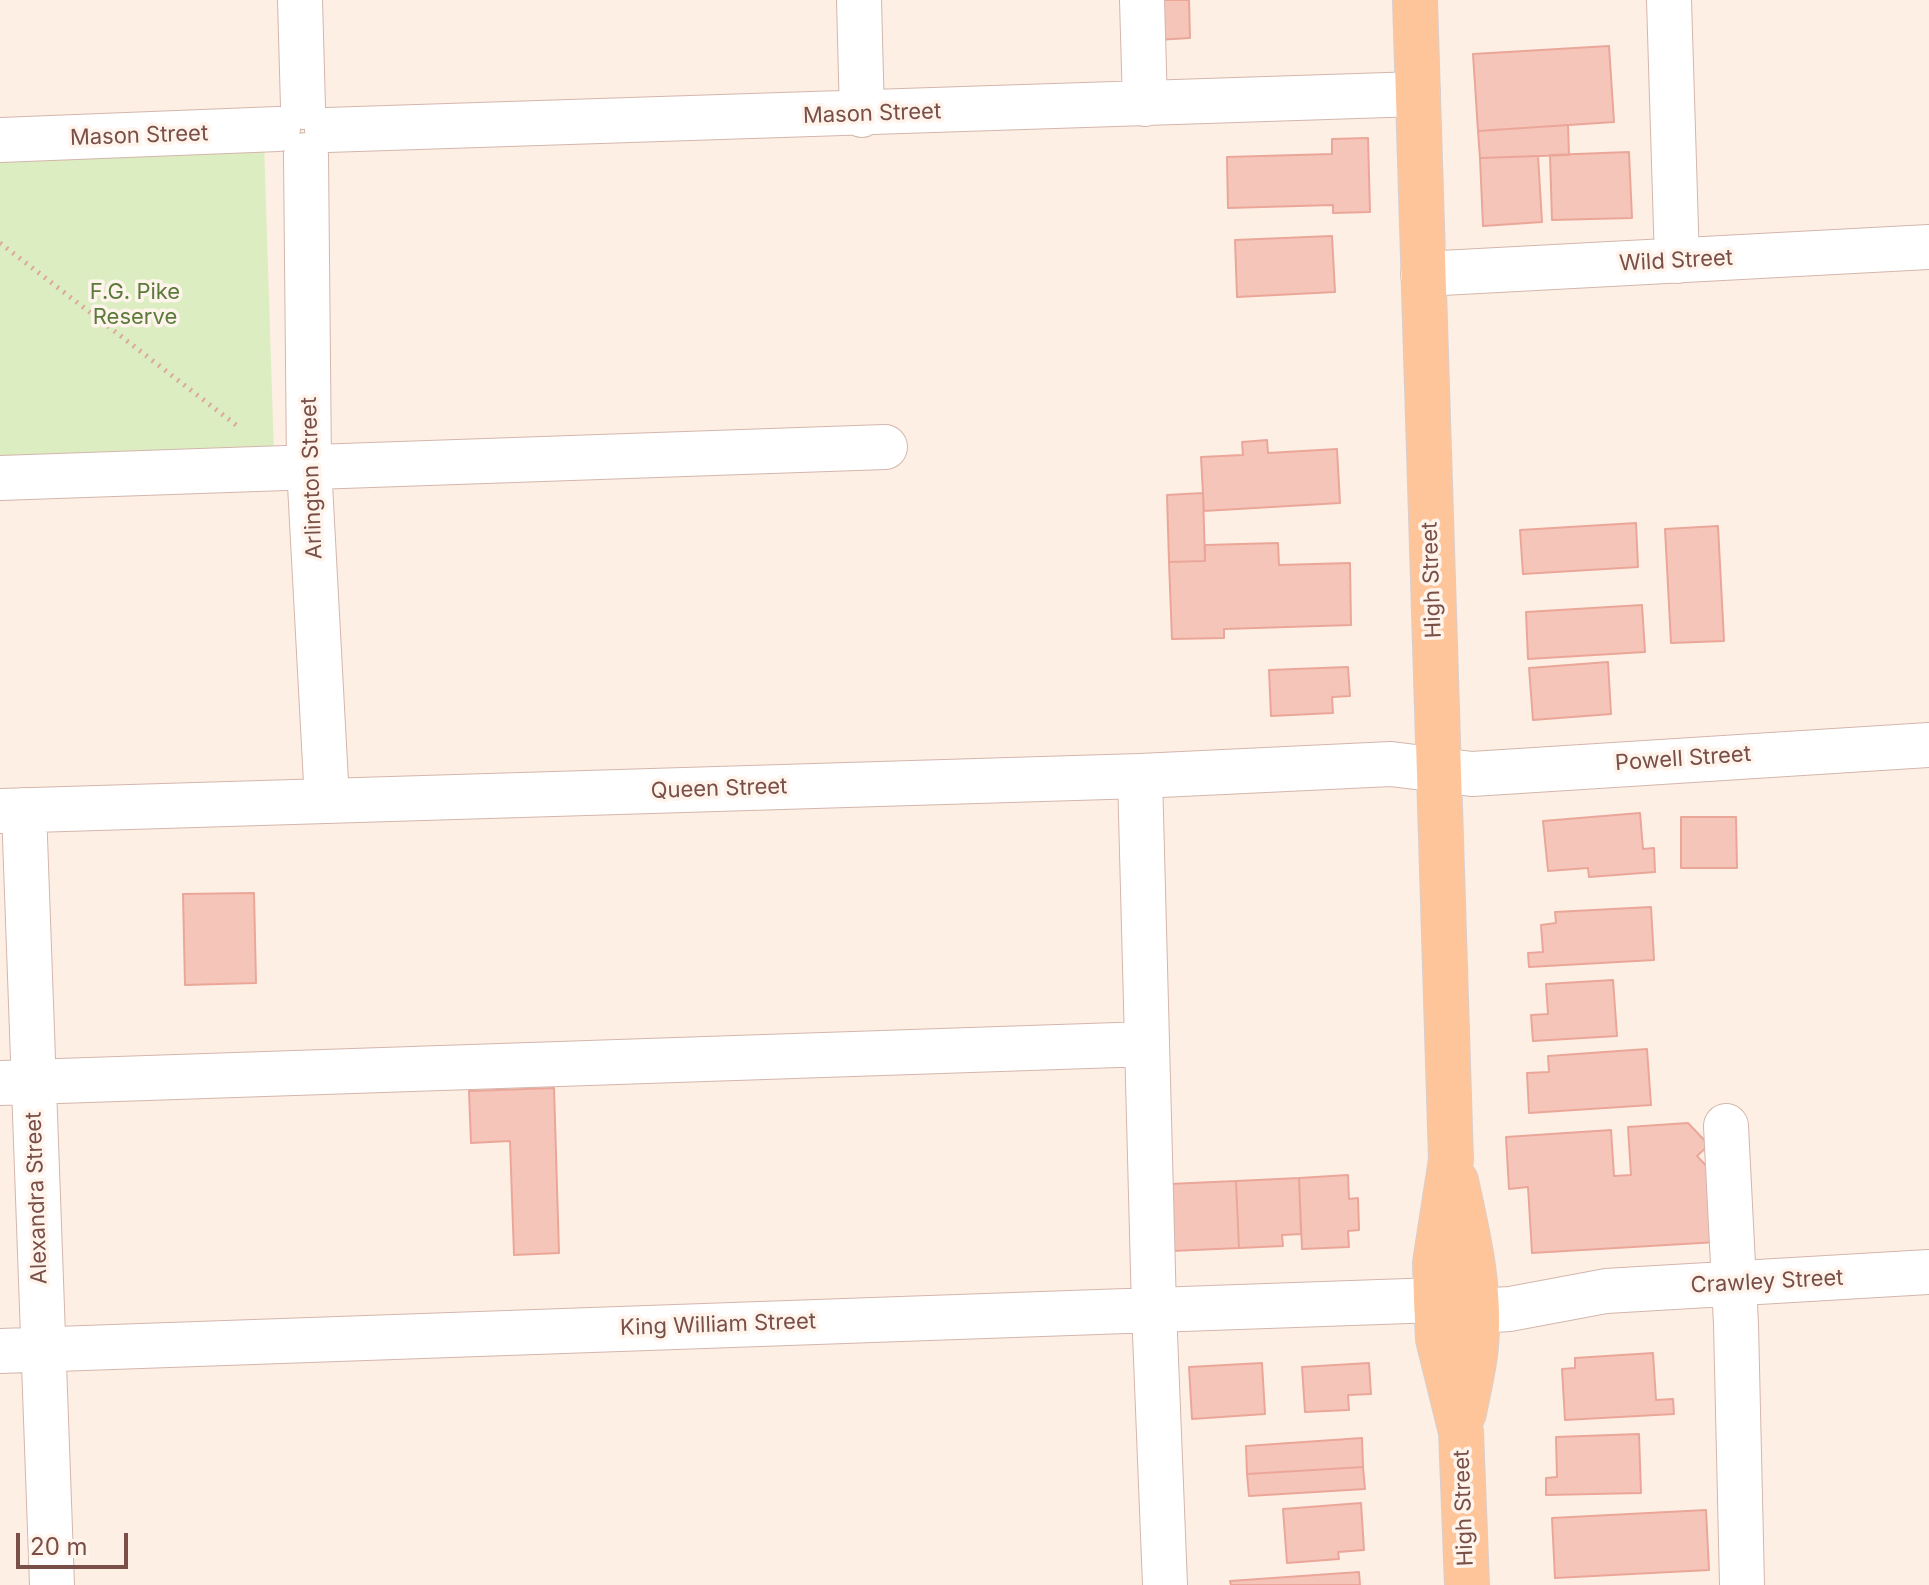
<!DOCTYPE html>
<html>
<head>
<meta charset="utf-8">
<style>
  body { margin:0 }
  #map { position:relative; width:1929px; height:1585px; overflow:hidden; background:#feefe4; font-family:Inter,sans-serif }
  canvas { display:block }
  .scale { position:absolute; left:16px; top:1533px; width:112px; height:36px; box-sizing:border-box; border:4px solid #794f47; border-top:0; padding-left:10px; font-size:24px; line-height:28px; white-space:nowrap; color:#794f47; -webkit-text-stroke:6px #fff4ec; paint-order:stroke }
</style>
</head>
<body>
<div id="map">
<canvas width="1929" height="1585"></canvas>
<div class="scale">20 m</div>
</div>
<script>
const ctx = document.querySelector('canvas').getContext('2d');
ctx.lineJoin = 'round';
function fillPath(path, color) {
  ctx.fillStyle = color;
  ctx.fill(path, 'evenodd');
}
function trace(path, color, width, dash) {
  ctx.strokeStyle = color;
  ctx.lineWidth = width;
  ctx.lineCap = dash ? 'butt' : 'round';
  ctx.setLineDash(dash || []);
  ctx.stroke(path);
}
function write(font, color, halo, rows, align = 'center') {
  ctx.font = font + ' Inter,sans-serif';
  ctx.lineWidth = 7;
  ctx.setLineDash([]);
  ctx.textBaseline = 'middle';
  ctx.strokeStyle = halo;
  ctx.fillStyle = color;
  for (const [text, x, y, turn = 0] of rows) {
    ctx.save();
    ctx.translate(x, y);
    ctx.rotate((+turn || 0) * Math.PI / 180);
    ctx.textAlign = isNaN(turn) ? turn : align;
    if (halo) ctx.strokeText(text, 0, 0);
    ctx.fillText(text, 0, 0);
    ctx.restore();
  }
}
fillPath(new Path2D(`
  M264,143l10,312 -274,7v-310z`), '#dcedc1');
const building = new Path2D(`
  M1155,0h34l1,38 -34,2z
  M1609,46l5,76 -136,9 -5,-77z
  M1568,125l1,30 -89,3 -2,-27z
  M1368,138l2,74 -37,1v-8l-105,3 -1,-51 105,-3v-15z
  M1629,152l3,66 -80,2 -2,-65z
  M1538,156l4,66 -59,4 -3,-68z
  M1332,236l3,56 -98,5 -2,-57z
  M1267,440l1,13 69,-4 3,54 -136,8 -3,-54 42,-2 -1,-13z
  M1203,493l2,68 -36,1 -2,-67z
  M1636,523l2,44 -115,7 -3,-44z
  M1718,526l6,115 -53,2 -6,-114z
  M1278,543l1,22 71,-2 1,62 -127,4v9l-52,1 -3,-77 36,-1v-16z
  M1642,605l3,47 -117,7 -2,-47z
  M1608,662l3,52 -78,6 -4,-52z
  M1348,667l2,29 -18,1 1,16 -62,3 -2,-46z
  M1640,813l3,36 11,-1 1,24 -66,5 -1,-9 -40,3 -5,-50z
  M1681,817h55l1,51h-56z
  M254,893l2,90 -71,2 -2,-91z
  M1651,907l3,53 -125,7 -1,-14 15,-1 -2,-27 15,-2 -1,-11z
  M1613,980l4,56 -84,5 -2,-26 17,-1 -2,-30z
  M1647,1049l4,56 -122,8 -2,-40 22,-1 -1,-16z
  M554,1088l5,165 -45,2 -4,-114 -39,2 -2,-52z
  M1688,1123l21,22 -12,11 16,17 4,69 -185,11 -4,-66 -19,2 -3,-52 105,-7 3,46 17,-1 -3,-48z
  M1348,1175l1,24 9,-1 1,32 -11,1 1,16 -47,2 -3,-71z
  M1299,1178l2,56 -19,1 1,11 -44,2 -3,-67z
  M1236,1181l3,67 -67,3 -3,-67z
  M1653,1353l3,47 17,-1 1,15 -109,6 -3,-51 13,-1v-10z
  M1262,1363l3,51 -73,5 -3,-52z
  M1369,1363l2,31 -23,1 1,15 -44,2 -3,-45z
  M1639,1434l2,59 -95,2v-17l11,-1 -1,-40z
  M1362,1438l1,29 -116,7 -1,-28z
  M1363,1467l2,22 -116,7 -2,-22z
  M1361,1503l3,47 -26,2 1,7 -52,4 -4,-54z
  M1706,1510l3,60 -154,8 -3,-60z
  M1359,1572l1,13h-129l-1,-4z`);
fillPath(building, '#f6c5ba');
trace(building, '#eaa799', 2);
const minor = new Path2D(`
  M300,0l3,107
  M859,0l3,115
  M1142,0l3,104
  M1669,0l8,261
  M327,130l1091,-36
  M0,140l278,-11
  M306,155l3,311 18,335
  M1423,274l506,-27
  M0,478l885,-31
  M1140,776l14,533 11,276
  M24,810l28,775
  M0,811l1140,-35 251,-12 81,10 457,-29
  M0,1083l1147,-39
  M1726,1126l10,198 6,261
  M1476,1311l34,-2 96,-18 323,-19
  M0,1351l1436,-51`);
const major = new Path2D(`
  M1415,0l36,1160 -16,103 1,37 2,39 23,93 6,153
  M1456,1181c12,54 25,109 20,165 -2,23 -8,45 -12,67`);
trace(minor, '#d3b6ac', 46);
trace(major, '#d9cecb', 46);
trace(new Path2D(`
  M0,243l240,185`), '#dba89c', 5, [2, 6]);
trace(minor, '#fff', 44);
trace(major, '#ffc59a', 44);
write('22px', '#794f47', '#fff4ec', [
  ["Mason Street",872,114,-2],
  ["Mason Street",139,136,-2],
  ["Wild Street",1676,261,-3],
  ["Arlington Street",312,478,-92],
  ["High Street",1432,580,-92],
  ["Powell Street",1683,759,-4],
  ["Queen Street",719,789,-2],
  ["Alexandra Street",37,1198,-92],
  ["Crawley Street",1767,1282,-3],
  ["King William Street",718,1325,-2],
  ["High Street",1464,1508,-92]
]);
write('22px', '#5b7a3c', '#fff4ec', [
  ["F.G. Pike",135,292],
  ["Reserve",135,317]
]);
</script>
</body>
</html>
